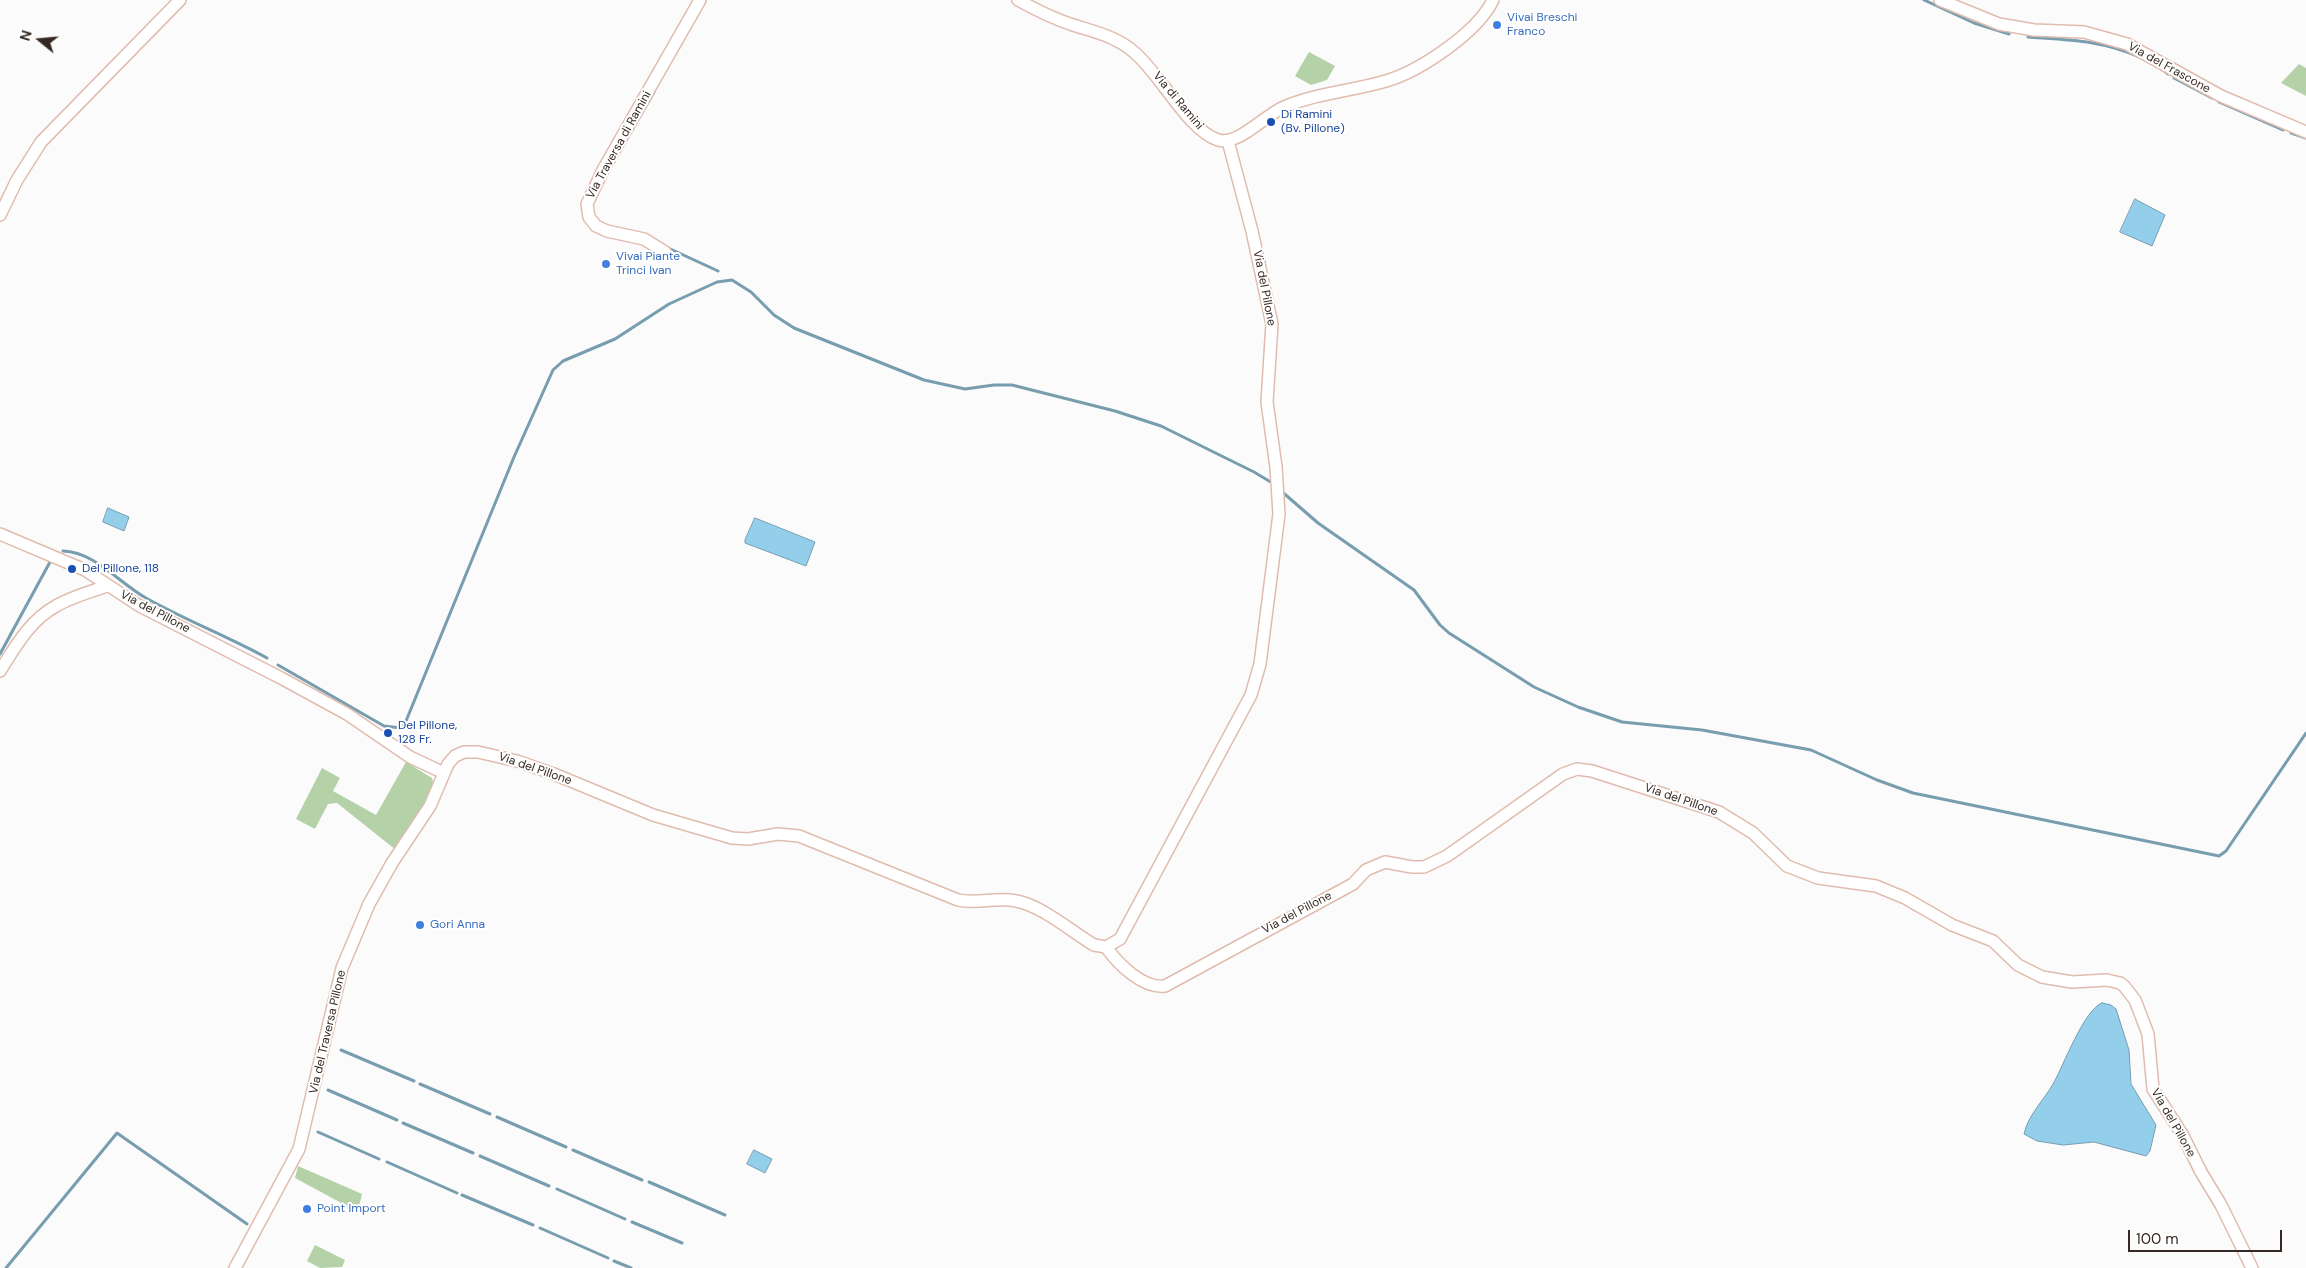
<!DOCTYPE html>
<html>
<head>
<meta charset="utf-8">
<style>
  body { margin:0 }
  #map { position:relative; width:2306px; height:1268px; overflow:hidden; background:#fbfbfb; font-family:"DM Sans",sans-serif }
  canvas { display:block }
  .north { position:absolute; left:15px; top:15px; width:50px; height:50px; -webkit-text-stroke:4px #fff; paint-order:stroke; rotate:287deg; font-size:14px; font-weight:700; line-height:20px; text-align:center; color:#362923 }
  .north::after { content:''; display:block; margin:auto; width:18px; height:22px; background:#362923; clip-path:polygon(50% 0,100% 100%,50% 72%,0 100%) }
  .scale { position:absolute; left:2128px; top:1230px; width:154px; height:22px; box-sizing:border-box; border:2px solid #362923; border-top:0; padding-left:6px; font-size:15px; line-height:18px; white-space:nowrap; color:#362923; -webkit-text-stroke:4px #fff; paint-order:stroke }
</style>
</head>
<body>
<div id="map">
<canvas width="2306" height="1268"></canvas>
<div class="north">N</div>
<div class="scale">100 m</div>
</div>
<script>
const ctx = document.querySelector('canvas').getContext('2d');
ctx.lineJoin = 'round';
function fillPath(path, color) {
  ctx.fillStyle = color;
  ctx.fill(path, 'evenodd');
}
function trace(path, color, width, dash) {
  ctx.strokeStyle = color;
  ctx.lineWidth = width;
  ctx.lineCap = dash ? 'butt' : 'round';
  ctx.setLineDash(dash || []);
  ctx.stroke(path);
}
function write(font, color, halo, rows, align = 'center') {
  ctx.font = font + ' "DM Sans",sans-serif';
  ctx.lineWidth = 4;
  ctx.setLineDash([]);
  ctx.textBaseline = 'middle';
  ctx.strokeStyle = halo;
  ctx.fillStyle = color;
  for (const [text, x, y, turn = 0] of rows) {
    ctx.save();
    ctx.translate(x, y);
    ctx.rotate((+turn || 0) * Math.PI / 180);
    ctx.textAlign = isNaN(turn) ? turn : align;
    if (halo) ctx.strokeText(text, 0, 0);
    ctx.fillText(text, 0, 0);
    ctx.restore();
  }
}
fillPath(new Path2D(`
  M1309,52l26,14 -8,14 -16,5 -16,-9z
  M2299,64l7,4v28l-25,-13z
  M406,762l26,16c7,16 -26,57 -36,72l-59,-47 -9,1 -13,25 -19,-10 26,-51 18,10 -7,13 43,24z
  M298,1166l64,28 -5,21 -12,-10 -50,-27z
  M315,1245l30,15 -3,7 -22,1 -13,-7z`), '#b4d1a8');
const water = new Path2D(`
  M2135,199l30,16 -13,31 -32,-14z
  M108,508l21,9 -5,14 -21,-9z
  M755,518l60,24 -9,24 -61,-23v-3z
  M2102,1003l9,2 5,4 13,41 2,34 25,41 -6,26 -4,5 -52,-14 -31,3 -26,-4 -13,-7c4,-19 20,-34 29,-50 10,-17 31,-75 49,-81z
  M754,1150l18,9 -7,14 -18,-9z`);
fillPath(water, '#93cfeb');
trace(water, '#779daf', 1);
trace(new Path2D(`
  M1924,0l50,23 35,11
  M2028,37c43,3 72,3 112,20
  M2161,68l7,6
  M2174,78l38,20
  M2219,102l64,28
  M632,130l22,-38
  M2291,133l15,5
  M666,247l52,24
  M1280,490l38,33 96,67 26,35 9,8 85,54 44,20 44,15 80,8 109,20 66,30 36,13 306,63 7,-5 80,-118
  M63,551c32,1 56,32 83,47 39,22 81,38 121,60
  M0,654l50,-92
  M278,665l106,61 17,2 5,-7 108,-264 39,-87 10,-9 52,-22 54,-35 48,-22 15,-2 19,12 23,23 20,13 130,52 41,9 29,-4h18l103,26 46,15 93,46 20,12
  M341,1050l73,31
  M420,1084l70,30
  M328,1090l69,30
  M497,1117l69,30
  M403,1123l70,30
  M318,1132l61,27
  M573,1150l69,30
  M480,1156l69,30
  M387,1162l70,31
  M649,1182l76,33
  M557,1189l68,30
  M462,1195l71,30
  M632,1222l50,21
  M540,1228l68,30
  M614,1261l17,7
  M6,1268l111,-135 130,91`), '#779daf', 3);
const minor = new Path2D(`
  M1018,0c18,10 36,19 55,25 22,7 45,12 62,28 25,21 54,78 83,87 20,6 47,-25 66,-33 33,-14 68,-16 102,-26 34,-10 92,-49 107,-81
  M1940,0l59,24 35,6 50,2 43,12 94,52 85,36
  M0,215l17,-35 24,-38 139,-142
  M665,252l-21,-13 -37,-8 -11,-5 -7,-9 -2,-13 16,-34 97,-170
  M0,534l85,36 53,35 143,73 66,36 63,43 34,16
  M0,671c15,-24 30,-51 56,-65 15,-9 34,-14 51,-20
  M1106,947c12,17 37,42 59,39l188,-102 13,-14 19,-8 27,5h12l23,-11 116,-82 14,-5 15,2 127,41 34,21 34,33 31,12 58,8 29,12 47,27 41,16 25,24 24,12 30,5 35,-2 13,3 4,3 11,14 13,34 5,55 29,45 19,38 20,33 31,63
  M235,1268l64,-119 43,-181 27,-64 23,-41 38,-57 18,-42 7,-8 9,-4h14l39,9 37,13 99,41 79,23 16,1 30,-5 21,2 159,64c19,4 39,-3 58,1 25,4 56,31 78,44l12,2 14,-8 131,-244 9,-31 19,-150 -3,-47 -9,-65 5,-78 -20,-93 -24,-90`);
trace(minor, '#e0bcae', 14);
trace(minor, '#fff', 11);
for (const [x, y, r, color] of [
  [1497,25,5,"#3f7fe0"],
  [1271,122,5,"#1a4fb4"],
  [606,264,5,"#3f7fe0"],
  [72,569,5,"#1a4fb4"],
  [388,733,5,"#1a4fb4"],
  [420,925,5,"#3f7fe0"],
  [307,1209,5,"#3f7fe0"]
]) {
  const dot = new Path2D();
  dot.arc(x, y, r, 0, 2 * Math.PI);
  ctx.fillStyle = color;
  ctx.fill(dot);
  trace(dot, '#fff', 2);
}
write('12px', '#366cbe', '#fff', [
  ["Vivai Breschi",1507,18],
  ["Franco",1507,32],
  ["Vivai Piante",616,257],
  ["Trinci Ivan",616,271],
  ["Gori Anna",430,925],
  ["Point Import",317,1209]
], 'left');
write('12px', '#362923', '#fff', [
  ["Via del Frascone",2169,68,29],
  ["Via di Ramini",1178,101,50],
  ["Via Traversa di Ramini",619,145,-61],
  ["Via del Pillone",1264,288,79],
  ["Via del Pillone",155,612,28],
  ["Via del Pillone",535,769,19],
  ["Via del Pillone",1681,800,19],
  ["Via del Pillone",1297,913,-28],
  ["Via del Traversa Pillone",328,1032,-77],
  ["Via del Pillone",2173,1123,60]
]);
write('12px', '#164399', '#fff', [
  ["Di Ramini",1281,115],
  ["(Bv. Pillone)",1281,129],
  ["Del Pillone, 118",82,569],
  ["Del Pillone,",398,726],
  ["128 Fr.",398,740]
], 'left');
</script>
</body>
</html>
